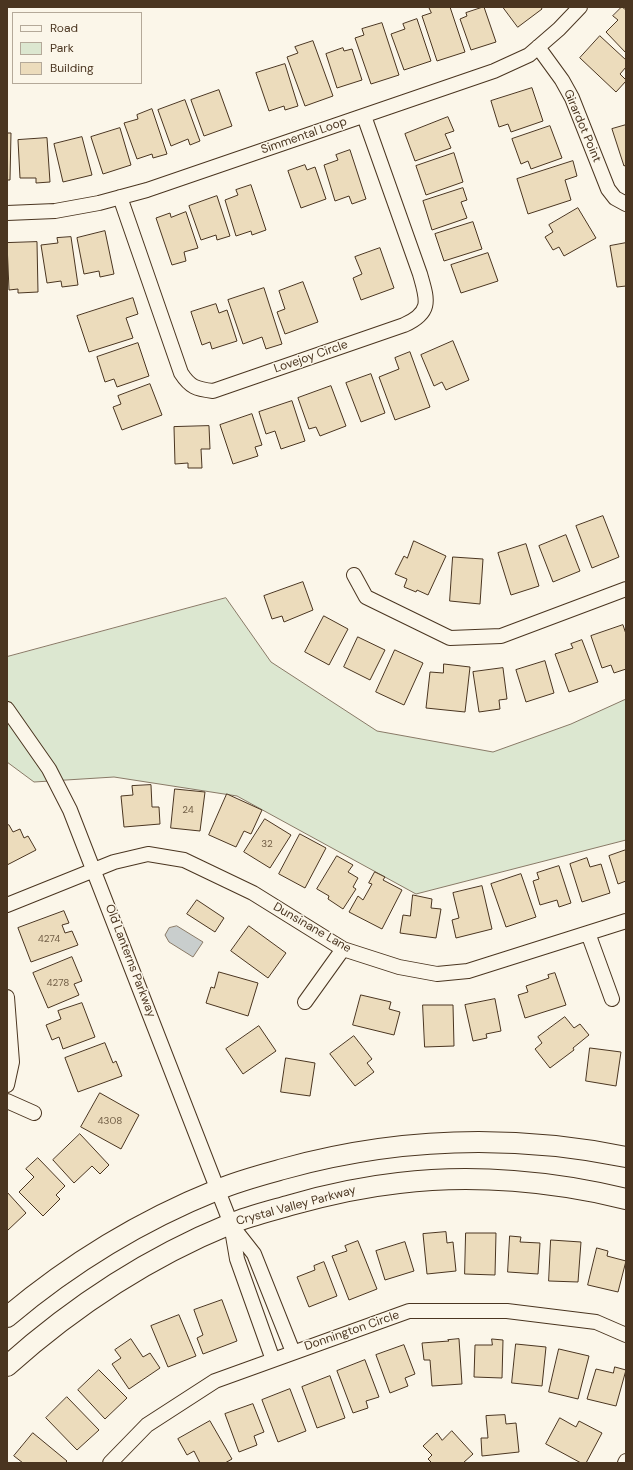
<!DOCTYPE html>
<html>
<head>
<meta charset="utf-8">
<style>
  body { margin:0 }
  #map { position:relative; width:633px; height:1470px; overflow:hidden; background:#fbf6e9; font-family:"DM Sans",sans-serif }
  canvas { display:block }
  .frame { position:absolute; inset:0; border:8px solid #4a3520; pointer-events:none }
  .legend { position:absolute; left:12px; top:12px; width:130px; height:72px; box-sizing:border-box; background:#fbf6e9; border:1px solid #b4a999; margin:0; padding:5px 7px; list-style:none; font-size:12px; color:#4a3520 }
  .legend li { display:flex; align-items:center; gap:8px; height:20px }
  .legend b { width:20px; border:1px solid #b4a999 }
</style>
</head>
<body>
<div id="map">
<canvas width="633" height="1470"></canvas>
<div class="frame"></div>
<ul class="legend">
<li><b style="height:5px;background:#fbf6e9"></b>Road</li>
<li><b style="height:11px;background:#dce7d0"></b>Park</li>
<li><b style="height:11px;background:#ecdcbc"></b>Building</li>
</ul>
</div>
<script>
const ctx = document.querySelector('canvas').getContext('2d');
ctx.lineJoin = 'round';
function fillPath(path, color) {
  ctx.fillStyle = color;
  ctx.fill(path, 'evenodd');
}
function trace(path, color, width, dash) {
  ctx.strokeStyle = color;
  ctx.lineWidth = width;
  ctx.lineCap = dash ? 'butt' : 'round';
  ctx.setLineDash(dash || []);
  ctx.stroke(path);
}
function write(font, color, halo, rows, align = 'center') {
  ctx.font = font + ' "DM Sans",sans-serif';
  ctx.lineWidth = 3;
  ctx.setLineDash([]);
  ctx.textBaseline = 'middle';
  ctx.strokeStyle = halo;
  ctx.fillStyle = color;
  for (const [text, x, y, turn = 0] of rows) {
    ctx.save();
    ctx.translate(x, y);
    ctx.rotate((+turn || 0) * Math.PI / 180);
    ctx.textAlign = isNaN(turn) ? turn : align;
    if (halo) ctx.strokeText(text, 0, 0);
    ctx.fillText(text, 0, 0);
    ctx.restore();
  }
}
const green = new Path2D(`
  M226,598l45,64 106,69 116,21 78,-28 55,-25v141l-210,54 -179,-98 -123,-19 -80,5 -27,-20v-105z`);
fillPath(green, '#dce7d0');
trace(green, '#887966', 1);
const water = new Path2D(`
  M177,926l26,16 -10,15 -24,-15 -4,-7 4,-7z`);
fillPath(water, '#c9cecd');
trace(water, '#887966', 1);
const building = new Path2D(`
  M429,7h21l15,45 -28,9 -15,-45 9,-3z
  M484,7l12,35 -25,8 -11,-31 7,-3 -1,-3z
  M503,7h38l1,2 -24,18z
  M622,7l4,3v43l-20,-21 12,-12 -5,-4z
  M417,19l14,42 -27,9 -13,-36 14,-5 -2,-5z
  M382,23l17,52 -28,9 -16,-46 9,-3 -2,-6z
  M600,36l26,24v7l-6,7 6,6v1l-10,11 -36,-34z
  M313,41l20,55 -28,10 -18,-49 11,-4 -3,-6z
  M343,48l1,3 8,-2 10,31 -25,8 -11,-34z
  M285,64l13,42 -13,4 -1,-4 -15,5 -13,-38z
  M532,88l11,33 -32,11 -3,-8 -9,3 -8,-26z
  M219,90l13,36 -28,10 -13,-36z
  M185,100l15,41 -10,4 -2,-6 -17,7 -13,-36z
  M152,109l15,45 -14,4 -1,-4 -15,5 -13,-36 14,-4 -1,-4z
  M448,117l6,14 -9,3 6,14 -36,13 -10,-27z
  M626,125v40l-2,1 -12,-37z
  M550,126l12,32 -31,11 -3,-8 -7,3 -9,-25z
  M120,128l11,37 -28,9 -12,-37z
  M7,133h4l-1,47h-3z
  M82,137l10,38 -29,7 -9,-38z
  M47,138l3,44 -14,1v-5h-16l-2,-38z
  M350,150l16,49 -14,5 -3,-8 -14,5 -11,-36 14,-5 -2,-5z
  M454,153l9,29 -37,13 -10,-29z
  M573,161l4,15 -12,4 6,20 -43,14 -11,-35z
  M305,165l2,5 8,-3 11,32 -25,9 -13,-37z
  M251,185l15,45 -14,5 -1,-4 -15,5 -11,-36 13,-5 -2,-5z
  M463,188l4,12 -6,2 6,16 -35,12 -9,-29z
  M217,196l13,40 -13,4 -1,-5 -15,5 -12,-34z
  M578,208l18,30 -32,18 -5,-9 -6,3 -8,-13 8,-5 -4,-7z
  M186,212l12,36 -14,4 2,9 -14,4 -16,-47 14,-5 1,4z
  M473,222l9,27 -38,12 -9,-27z
  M105,231l9,43 -14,3 -1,-6 -15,3 -7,-36z
  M71,237l7,48 -16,2 -1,-6 -14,2 -6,-38 17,-2 -1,-5z
  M37,242l1,50 -20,1v-4l-9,1 -2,-47z
  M626,243v43l-9,1 -7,-41z
  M380,248l14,40 -33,12 -8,-22 9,-4 -7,-17z
  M488,253l10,28 -37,12 -10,-28z
  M303,282l15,40 -33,12 -8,-22 8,-3 -6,-18z
  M264,288l18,56 -16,5 -4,-12 -19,7 -15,-44z
  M133,298l5,16 -12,4 7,20 -44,14 -12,-36z
  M216,304l3,9 8,-3 10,31 -25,8 -2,-7 -8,3 -11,-33z
  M453,341l16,39 -23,10 -4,-8 -8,4 -13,-31z
  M138,343l11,33 -32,11 -3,-8 -9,3 -8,-25z
  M410,352l20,55 -35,13 -16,-43 20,-8 -4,-11z
  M371,374l14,39 -24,9 -15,-39z
  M150,384l12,31 -40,15 -9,-23 8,-3 -3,-8z
  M331,386l15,40 -26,10 -4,-9 -7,2 -11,-31z
  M292,401l13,40 -24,8 -6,-18 -9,3 -7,-22z
  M252,414l10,31 -7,2 3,9 -25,8 -13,-39z
  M209,426l1,23h-9l1,19h-14v-5l-13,1 -1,-37z
  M603,516l16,41 -27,11 -16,-42z
  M566,535l14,36 -27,11 -14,-36z
  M414,541l32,15 -18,39 -11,-5 -1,2 -12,-5 3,-8 -12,-5 9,-18 3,2z
  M526,544l13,42 -28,9 -13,-42z
  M453,557l30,2 -3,45 -30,-3z
  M303,582l10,28 -29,12 -2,-6 -10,3 -8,-23z
  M324,616l24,13 -19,36 -24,-13z
  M623,625l3,9v35l-12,4 -3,-8 -9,3 -11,-32z
  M358,637l27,13 -15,30 -26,-13z
  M582,640l16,42 -29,10 -14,-38 18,-6 -2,-4z
  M395,650l28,13 -19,42 -28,-13z
  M545,661l9,32 -28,9 -10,-32z
  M444,664l26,3 -5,45 -39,-4 4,-36 13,1z
  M503,668l4,31 -8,1 1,9 -21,3 -6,-40z
  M151,785l1,22h7l1,17 -36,3 -3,-31 12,-1 -1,-9z
  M175,789l30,3 -5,39 -29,-3z
  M227,794l35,16 -11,24 -7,-3 -8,16 -27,-12z
  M265,819l26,16 -21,33 -26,-16z
  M9,825l4,7 7,-3 4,9 4,-2 8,14 -29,15v-39z
  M300,834l26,14 -21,40 -26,-14z
  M626,850v31l-8,3 -9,-28z
  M337,856l16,9 -5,7 10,6 -5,9 3,2 -13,20 -15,-10 1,-3 -12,-7z
  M587,858l3,9 11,-3 9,29 -28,9 -12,-38z
  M559,866l12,37 -12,4 -2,-7 -17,5 -7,-24 6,-2 -2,-6z
  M375,872l10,5 -2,3 19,10 -20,39 -33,-17 9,-16 5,4 9,-16 -3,-1z
  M521,874l15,43 -30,10 -15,-43z
  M482,886l10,43 -36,9 -4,-18 7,-2 -6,-25z
  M413,895l19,4 -1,9 10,1 -5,29 -36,-5 3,-18 7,1z
  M197,900l27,18 -9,14 -28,-18z
  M64,911l5,12 -7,2 3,8 7,-2 6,14 -47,17 -13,-34z
  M249,926l37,27 -18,25 -37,-27z
  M72,957l10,24 -8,3 5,11 -31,13 -15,-35z
  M219,972l39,11 -10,33 -42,-13 5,-16 3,1z
  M555,973l11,32 -41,13 -7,-23 10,-3 -2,-6 23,-8 -1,-3z
  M361,995l30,7 -2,7 11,3 -6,23 -41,-10z
  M495,999l6,32 -15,3 1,4 -14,3 -8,-36z
  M82,1003l13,34 -32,12 -4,-12 -7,3 -6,-15 15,-6 -3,-8z
  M423,1005h30l1,41 -29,1z
  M565,1017l9,11 6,-4 9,11 -16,13 1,2 -24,18 -15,-19 7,-6 -4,-6z
  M259,1026l17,25 -33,23 -17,-25z
  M354,1036l18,23 -5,4 7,9 -19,14 -25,-32z
  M105,1043l8,20 3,-2 6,15 -44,16 -13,-34z
  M590,1048l31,4 -5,34 -30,-5z
  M286,1058l29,5 -5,33 -29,-4z
  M100,1093l39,22 -18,34 -40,-22z
  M80,1134l29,31 -9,9 -8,-8 -18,17 -21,-23z
  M38,1158l27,28 -9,9 4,4 -17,17 -24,-24 15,-15 -8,-8z
  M7,1192l19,21 -19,18z
  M446,1232l1,11 6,-1 3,29 -29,3 -4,-40z
  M466,1233h30l-1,42 -30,-1z
  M510,1236l11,1 -1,5 20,1 -2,31 -30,-2z
  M551,1240l30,2 -3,40 -29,-1z
  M358,1241l19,48 -28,11 -17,-44 15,-5 -2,-5z
  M405,1242l9,29 -29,9 -9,-29z
  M597,1248l11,3 -1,5 19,5 -8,31 -30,-7z
  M324,1262l13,34 -28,11 -12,-30 18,-7 -1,-4z
  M222,1300l15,41 -34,13 -6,-16 6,-3 -9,-25z
  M179,1315l17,41 -28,11 -17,-41z
  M131,1339l12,18 7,-4 10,15 -31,21 -17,-25 9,-6 -6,-8z
  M459,1339l3,45 -30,2 -2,-26h-6l-2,-17 27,-2 -1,-1z
  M492,1339l11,1 -1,38 -28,-1 1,-32h17z
  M516,1344l30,3 -4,39 -30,-3z
  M404,1345l11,29 -10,4 3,8 -18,7 -14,-38z
  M559,1349l30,7 -11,43 -29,-7z
  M365,1360l14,37 -13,4 2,7 -15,5 -16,-42z
  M615,1367l11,3 -10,36 -29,-7 9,-30 17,4z
  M99,1370l28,28 -22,21 -27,-29z
  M330,1376l15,42 -28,10 -15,-41z
  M290,1389l16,42 -28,11 -16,-42z
  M67,1397l32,33 -22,20 -31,-32z
  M253,1404l11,28 -10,4 3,9 -18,7 -14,-38z
  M505,1415l1,9 10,-1 3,29 -37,4 -1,-18h7l-2,-22z
  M560,1418l16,9 3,-6 23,12 -16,30h-5l-35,-19z
  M210,1421l22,38 -7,4h-25l-6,-12 -7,4 -9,-16z
  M452,1431l21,23 -10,9h-31l-4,-4 4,-4 -9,-9 14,-13 5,7z
  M33,1433l34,28 -2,2h-42l-9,-7z`);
fillPath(building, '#ecdcbc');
trace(building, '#4a3520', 1);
const minor = new Path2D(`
  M538,47l24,33 10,18 36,91 7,9 11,6
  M120,197l61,176c9,14 15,16 32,18l191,-66c29,-13 23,-26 16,-51l-56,-158
  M7,213l48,-2 44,-8 48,-13 347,-119 35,-16 30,-26 21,-22
  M354,575l12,22 84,41 51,-2 125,-47
  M7,709l42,60 21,41 161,414 6,35 36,101
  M7,905l107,-43 34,-8 36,6 69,33 90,56 56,18 38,7 31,-3 158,-50
  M588,933l24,66
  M7,997l5,65 -5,23
  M305,1002l38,-53
  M7,1101l27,12
  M232,1226l22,28 39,98
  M110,1463l37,-38 68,-44 194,-70h98l89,11 30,13
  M625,1463l1,-2`);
const secondary = new Path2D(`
  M7,1317c63,-53 133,-96 210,-127 21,-9 44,-15 66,-21 112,-31 229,-35 343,-12
  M7,1366c66,-59 140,-108 223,-142 19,-8 40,-13 61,-19 35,-10 71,-18 108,-22 74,-9 155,-2 227,16`);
trace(minor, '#4a3520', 16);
trace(secondary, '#4a3520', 22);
trace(minor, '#fbf6e9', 14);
trace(secondary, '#fbf6e9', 20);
write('10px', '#725f47', null, [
  ["24",188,810],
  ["32",267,844],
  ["4274",49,939],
  ["4278",58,983],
  ["4308",110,1121]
]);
write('12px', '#4a3520', '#fbf6e9', [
  ["Girardot Point",582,126,67],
  ["Simmental Loop",304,136,-19],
  ["Lovejoy Circle",311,357,-19],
  ["Dunsinane Lane",312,928,30],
  ["Old Lanterns Parkway",130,961,69],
  ["Crystal Valley Parkway",296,1206,-15],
  ["Donnington Circle",352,1331,-19]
]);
</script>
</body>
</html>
